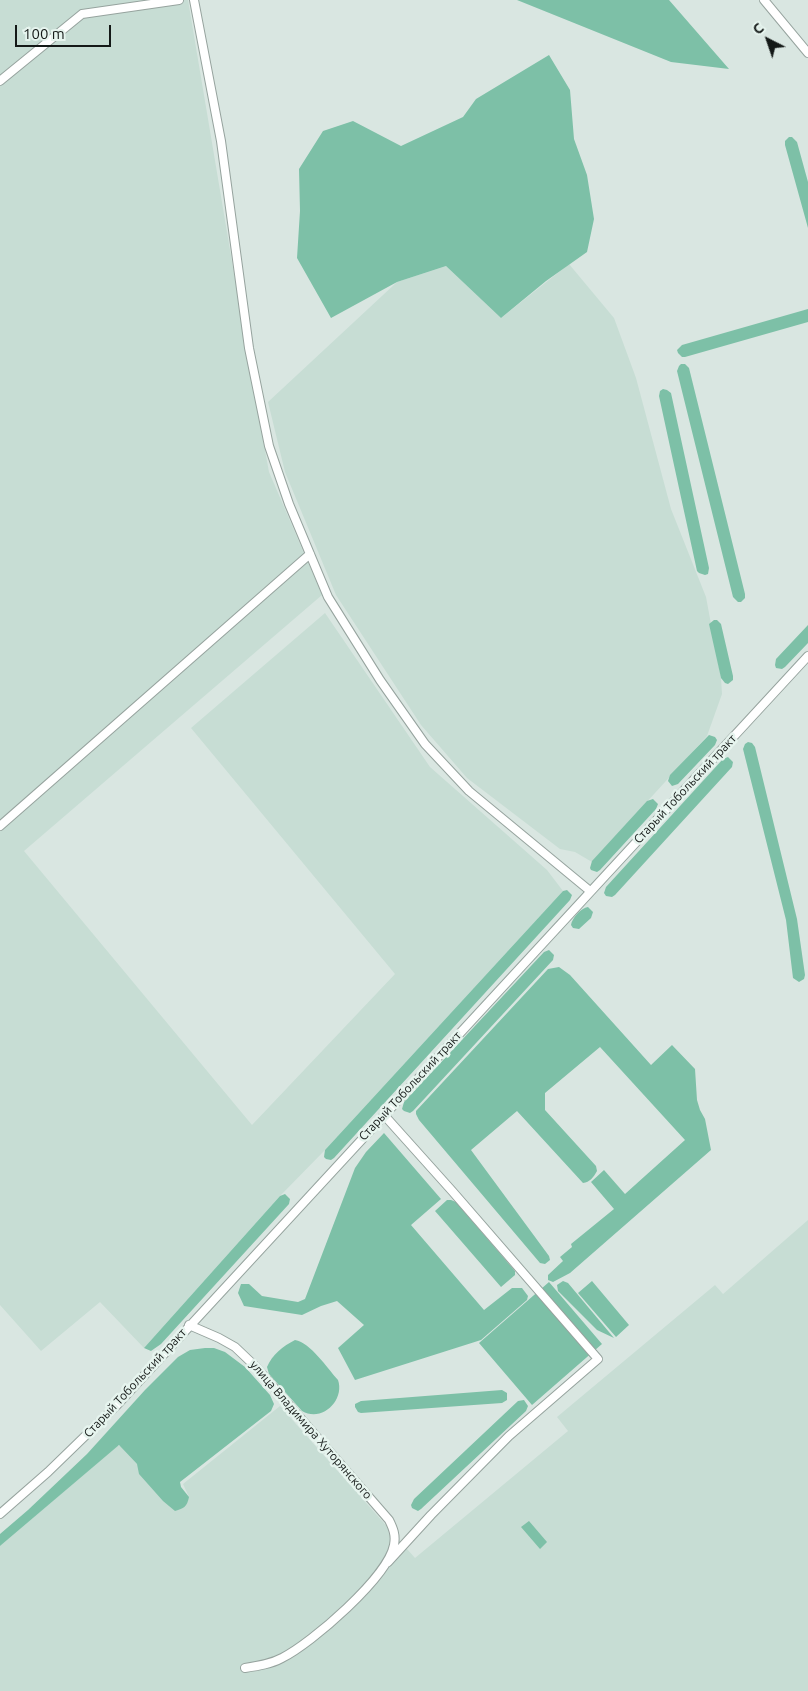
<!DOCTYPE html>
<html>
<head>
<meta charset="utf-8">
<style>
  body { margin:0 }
  #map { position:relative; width:808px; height:1691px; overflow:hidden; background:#d9e6e1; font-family:Ubuntu,sans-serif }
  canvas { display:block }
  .north { position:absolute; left:743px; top:15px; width:50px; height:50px; -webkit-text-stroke:4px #e6f4ee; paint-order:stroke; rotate:319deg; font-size:14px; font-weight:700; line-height:20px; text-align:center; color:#141917 }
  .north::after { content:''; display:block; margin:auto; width:18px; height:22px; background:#141917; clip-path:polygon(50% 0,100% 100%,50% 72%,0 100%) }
  .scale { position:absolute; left:15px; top:25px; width:96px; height:22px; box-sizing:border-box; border:2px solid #141917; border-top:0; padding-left:6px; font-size:15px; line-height:18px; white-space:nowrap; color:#141917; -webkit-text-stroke:4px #e6f4ee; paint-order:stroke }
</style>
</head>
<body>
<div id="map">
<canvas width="808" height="1691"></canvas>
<div class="north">С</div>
<div class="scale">100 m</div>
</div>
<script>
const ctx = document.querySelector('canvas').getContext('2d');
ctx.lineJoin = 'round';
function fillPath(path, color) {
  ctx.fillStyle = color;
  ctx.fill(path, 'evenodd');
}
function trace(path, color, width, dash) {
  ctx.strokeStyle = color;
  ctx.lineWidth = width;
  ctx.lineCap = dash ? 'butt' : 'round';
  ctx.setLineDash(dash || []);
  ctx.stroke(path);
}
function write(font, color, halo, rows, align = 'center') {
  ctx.font = font + ' Ubuntu,sans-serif';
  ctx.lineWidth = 5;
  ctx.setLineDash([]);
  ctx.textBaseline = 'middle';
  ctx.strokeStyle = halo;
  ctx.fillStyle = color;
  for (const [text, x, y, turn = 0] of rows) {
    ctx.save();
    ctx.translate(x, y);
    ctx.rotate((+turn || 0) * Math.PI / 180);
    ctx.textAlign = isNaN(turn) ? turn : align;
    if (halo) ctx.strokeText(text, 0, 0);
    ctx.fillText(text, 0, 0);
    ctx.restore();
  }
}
fillPath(new Path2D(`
  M0,0h188l60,357 21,115 53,123 -298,256 228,274 143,-151 -204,-246 134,-115 105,154 117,103 16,21 -238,259 -45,46 -136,152 -44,-46 -59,49 -41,-46z
  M569,264l45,54 22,60 35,131 35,88 15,81 1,16 -15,42 -115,126 -17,-10 -15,-3 -93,-71 -46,-53 -85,-130 -51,-123 -17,-70 129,-120 49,-16 55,52z
  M808,1220v471h-808v-145l117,-100h3l17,18 52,33 -6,-13 97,-78 135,152 153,-127 -11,-14 158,-132 8,9z`), '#c7ddd4');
fillPath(new Path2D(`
  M517,0h152l60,69 -58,-7z
  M549,55l21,35 4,49 13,36 7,44 -7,33 -41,29 -45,37 -55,-52 -49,16 -66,36 -34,-60 3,-47 -1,-42 24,-38 30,-10 48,25 62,-29 13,-18z
  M789,137h3l5,5 11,40v46l-23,-83v-4z
  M808,309v13l-123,35h-3l-4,-4 -1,-3 5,-5z
  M681,364h4l4,4 56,226v4l-4,4h-3l-5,-5 -56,-226 2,-5z
  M663,389l4,1 4,3 38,175 -1,6 -3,1 -6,-2 -2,-2 -38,-175 1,-5z
  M714,620h3l4,4 12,52v4l-5,4 -3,-1 -4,-5 -12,-54z
  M808,625v18l-23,24 -3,2 -6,-1 -1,-3 1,-6z
  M709,735l6,2 2,3 -2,5 -37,39 -6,2 -4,-5 2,-6z
  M748,742l4,1 3,4 42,172 8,56 -1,4 -5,3 -6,-4 -7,-58 -43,-171 2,-5z
  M728,757l5,5 -1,5 -117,128 -3,2 -6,-1 -2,-3 2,-6 117,-128z
  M653,799l5,5 -2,5 -56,61 -3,2 -6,-2 -1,-2 2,-7 55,-60z
  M567,890l5,5 -2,5 -236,258 -3,2 -5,-1 -2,-2 1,-7 238,-259z
  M588,907l5,5 -2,6 -12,11 -6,-1 -2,-3c1,-7 10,-17 17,-18z
  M549,950l5,5 -1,5 -140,151 -3,2 -6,-2 -2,-2 2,-7 140,-150z
  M559,967l11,8 81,90 21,-20 23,24 2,31 3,10 5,9 6,31 -141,123 -17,9 -5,-2v-5l15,-14 -3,-4 12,-10 -1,-3 43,-35 -23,-27 13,-12 21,24 60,-54 -85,-93 -55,46v17l51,56 1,5c-4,7 -7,11 -14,12l-66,-72 -46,39 78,106 1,4 -5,4 -5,-1 -121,-143 -3,-6v-3l132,-142z
  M384,1133l57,66 -30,26 73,85 28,-22h10l6,8 -1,4 -46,40 -126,40 -17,-32 26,-23 -27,-24 -16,5 -19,9 -58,-9 -6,-13 3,-9h8l13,12 36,6 7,-3 50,-131 11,-16z
  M285,1194l5,5 -1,5 -128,140 -10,7 -7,-3 136,-152z
  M447,1200h4l5,2 59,69v4l-14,12 -66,-76z
  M563,1281l5,2 46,55 -17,-8 -39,-39 -1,-6z
  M592,1281l37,44 -13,12 -38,-44z
  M549,1282l53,62 -70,61 -53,-62z
  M295,1340c16,3 32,28 43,40 7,20 -16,43 -36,31l-33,-37 -2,-7c5,-12 16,-21 28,-27z
  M205,1348h9l11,4 20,15 25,28 4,9 -3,7 -91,71 1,5 8,10c-2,10 -5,11 -14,14l-12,-10 -24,-27 -2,-10 -18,-19 -119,101v-12l28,-24 59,-56 58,-64 33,-33 12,-7z
  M502,1390l5,3v7l-5,3 -141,10 -3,-1 -3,-5v-3l6,-3z
  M524,1400l4,6 -2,5 -105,98 -3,2 -6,-3 -1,-3 3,-6 104,-98z
  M529,1521l18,21 -7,7 -19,-22z`), '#7dc0a7');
const minor = new Path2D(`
  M194,0l27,141 28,207 20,98 20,58 39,93 52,83 45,64 44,47 121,100
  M764,0l44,53
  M0,81l82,-67 97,-14
  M0,826l310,-272
  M384,1115l69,77 145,167 -89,77 -78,79 -43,47
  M189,1325l30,13 16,9 21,20 133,153c4,8 7,15 5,25 -6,32 -82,98 -112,113 -11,6 -24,8 -37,10
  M0,1514l48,-42 68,-66 692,-750`);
trace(minor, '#96a39e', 10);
trace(minor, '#fff', 8);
write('12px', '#141917', '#e6f4ee', [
  ["Старый Тобольский тракт",685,789,-47],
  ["Старый Тобольский тракт",410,1086,-47],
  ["Старый Тобольский тракт",135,1383,-47],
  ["улица Владимира Хуторянского",311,1430,49]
]);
</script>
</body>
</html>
